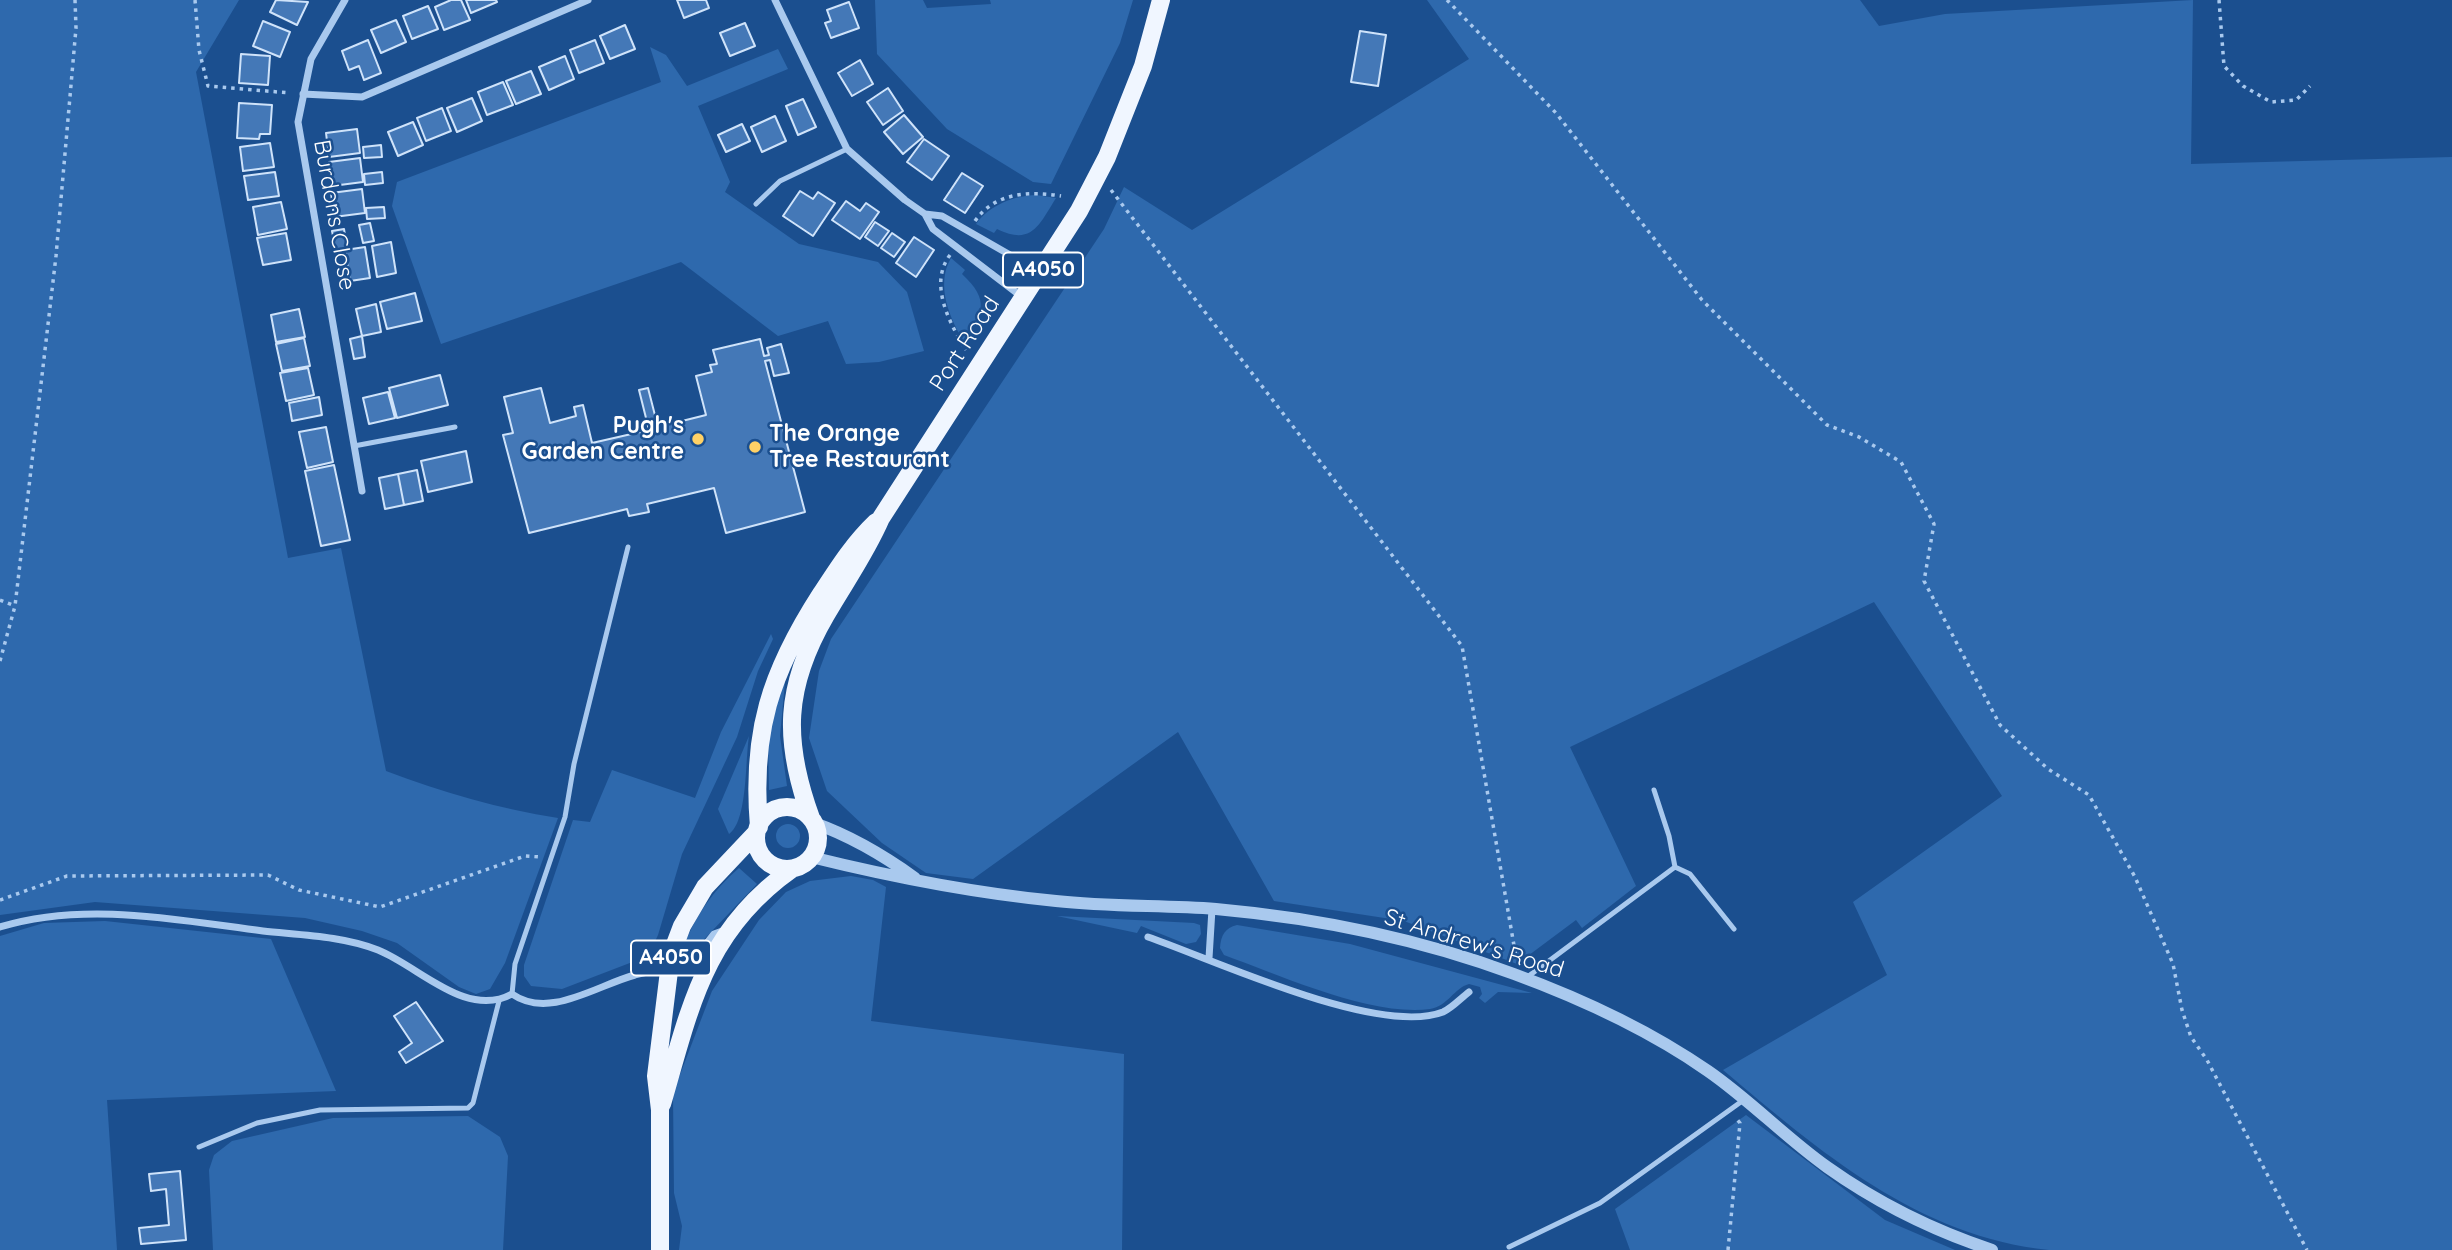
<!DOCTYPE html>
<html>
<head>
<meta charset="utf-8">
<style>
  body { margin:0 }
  canvas { display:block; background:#1b4f8f }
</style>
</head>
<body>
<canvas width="2452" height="1250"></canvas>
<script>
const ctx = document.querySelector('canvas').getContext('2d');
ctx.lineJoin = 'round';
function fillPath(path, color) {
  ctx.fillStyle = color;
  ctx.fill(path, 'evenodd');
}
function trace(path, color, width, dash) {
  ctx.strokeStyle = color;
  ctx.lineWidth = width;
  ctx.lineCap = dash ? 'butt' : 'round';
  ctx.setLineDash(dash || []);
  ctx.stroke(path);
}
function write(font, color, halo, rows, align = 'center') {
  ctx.font = font + ' Quicksand,sans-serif';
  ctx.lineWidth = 5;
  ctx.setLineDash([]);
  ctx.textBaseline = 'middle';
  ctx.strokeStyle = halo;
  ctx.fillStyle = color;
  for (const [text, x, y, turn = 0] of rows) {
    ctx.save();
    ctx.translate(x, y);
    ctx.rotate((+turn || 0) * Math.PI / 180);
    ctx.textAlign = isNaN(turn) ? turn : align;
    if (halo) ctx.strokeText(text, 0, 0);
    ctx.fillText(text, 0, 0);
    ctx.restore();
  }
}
fillPath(new Path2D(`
  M0,0h239l-43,72 92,486 53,-10 45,223c56,21 113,38 172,47l-53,145 -15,26 -14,5 -17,-7 -62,-44 -35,-12 -57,-13 -210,-16 -95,13z
  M875,0h48l4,8 64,-4 -1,-4h143l-13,43 -69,141 -18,-2 -86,-53 -70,-75z
  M1427,0h433l19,26 66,-12 248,-14 -2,164 261,-7v1093h-403c-130,-13 -230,-99 -326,-180l164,-95 -34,-73 149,-106 -128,-194 -304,145 66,139 -54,42 -6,-8 -59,44 -113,-43 -130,-20 -96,-169 -205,147 -47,-6 -44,-30 -55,-52 -18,-53 10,-67 12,-32 273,-410 20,-42 68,43 277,-171z
  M650,47l16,8 21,31 91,-37 10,20 -90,37 32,76 -5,10 74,52 79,18 29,30 17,59 -45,11 -33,2 -18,-43 -50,15 -97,-74 -240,82 -49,-138 5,-24 264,-100z
  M1036,195l20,3c-17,27 -24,48 -59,31l-3,4 -18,-9c14,-19 37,-28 60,-29z
  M951,258l14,12 -3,4c29,27 20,39 3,69 -15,-23 -30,-58 -14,-85z
  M771,634l2,5 -15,32 -21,66 -55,117 -24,81 -10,21 -86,33 -31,-3 -7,-10v-11l49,-145 17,2 22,-52 83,28 26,-66z
  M783,681l2,1 -5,54 7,50 -18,4 -1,-52z
  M749,736c-4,24 -1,85 -20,98l-11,-25z
  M776 836a12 12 0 1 1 24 0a12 12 0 1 1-24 0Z
  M739,868l18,16 -68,71 -9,4c9,-35 32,-68 59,-91z
  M851,876l22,4 13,7 -15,134 253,33 -2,196h-443l3,-24 -8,-33 -1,-100 39,-102 47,-71 27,-28 24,-11z
  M1057,916l137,7 6,2 1,9 -5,8 -10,2 -45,-18 -4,7z
  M105,921l166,18 65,152 -229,9 10,150h-117v-314l44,-13z
  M1237,925l113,19 182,49 -34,-1 -13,11 -6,-5 3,-4 -2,-7 -11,-3c-15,4 -21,22 -39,25 -58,8 -151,-34 -206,-54l-4,-7c1,-13 5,-20 17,-23z
  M1746,1115l139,105 70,30h-325l-15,-41z
  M468,1116l32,21 8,19 -5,94h-290l-4,-80 5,-15 18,-14 101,-23z`), '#2e69ad');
const building = new Path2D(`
  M276,0l32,2 -11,23 -27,-13z
  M451,0h10l9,20 -26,10 -9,-23z
  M466,0h30l1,2 -26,11z
  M677,0h29l3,8 -25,10z
  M849,2l10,26 -28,10 -6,-15 6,-2 -4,-11z
  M428,6l10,23 -26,10 -9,-23z
  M396,20l10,22 -25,11 -10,-23z
  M263,21l27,11 -10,25 -27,-11z
  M745,23l10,23 -25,10 -10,-23z
  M625,25l10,24 -25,10 -10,-23z
  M1360,31l26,4 -8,51 -27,-4z
  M368,40l13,33 -17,7 -5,-14 -10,4 -7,-19z
  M595,40l9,23 -25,10 -9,-23z
  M241,54l29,2 -2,29 -29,-2z
  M565,56l9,23 -25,11 -10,-23z
  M860,60l13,24 -21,12 -14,-23z
  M531,71l10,23 -25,10 -10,-23z
  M503,82l10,23 -26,10 -9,-23z
  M888,88l15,23 -20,14 -16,-23z
  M472,98l10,23 -25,11 -10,-24z
  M803,99l13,28 -18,8 -12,-29z
  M239,103l33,2 -2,29h-10l-1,5 -22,-1z
  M442,108l9,23 -25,10 -9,-23z
  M904,115l19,22 -20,17 -19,-22z
  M775,116l11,25 -24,11 -11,-25z
  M413,122l10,23 -25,11 -10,-24z
  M742,124l8,17 -24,11 -8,-17z
  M357,129l3,24 -31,4 -3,-24z
  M924,139l25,17 -17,24 -25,-18z
  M270,143l4,24 -31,4 -3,-24z
  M381,145l1,12 -18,1 -1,-11z
  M360,158l3,24 -31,4 -3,-24z
  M275,172l4,24 -31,4 -4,-24z
  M382,172l1,11 -18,2 -1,-11z
  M962,173l21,13 -18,27 -21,-13z
  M362,189l3,24 -31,4 -3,-24z
  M800,191l13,8 5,-7 17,11 -22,33 -30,-20z
  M846,201l14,10 6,-8 13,9 -19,27 -28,-19z
  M281,202l6,27 -29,6 -5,-28z
  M384,207l1,11 -18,1 -1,-11z
  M875,222l14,9 -11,15 -13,-9z
  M370,223l4,18 -11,2 -4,-18z
  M344,229l3,19 -11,2 -4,-19z
  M286,233l5,27 -28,5 -6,-27z
  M892,233l13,9 -11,15 -13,-9z
  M914,237l20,13 -18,27 -20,-14z
  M391,242l5,31 -19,4 -5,-31z
  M365,247l5,31 -20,3 -5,-31z
  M415,293l7,28 -35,8 -7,-27z
  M376,304l5,28 -19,4 -6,-27z
  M299,309l6,28 -29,5 -5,-27z
  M362,336l3,21 -11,2 -4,-20z
  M304,338l6,28 -28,5 -6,-27z
  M760,339l4,17 5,-1 -2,-7 14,-4 8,29 -15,3 -4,-16 -5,1 40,151 -79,21 -12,-45 -67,16 2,8 -20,4 -2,-7 -98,24 -26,-98 10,-2 -9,-36 37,-9 9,35 26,-7 -2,-9 9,-2 9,38 57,-13 -10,-40 9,-2 10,39 48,-12 -10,-39 16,-4 -2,-7 7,-1 -4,-14z
  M308,368l6,27 -28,6 -6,-28z
  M440,375l8,30 -51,13 -8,-30z
  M388,392l7,26 -26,6 -6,-26z
  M319,397l3,18 -30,6 -3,-18z
  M326,427l7,35 -26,6 -8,-36z
  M466,451l6,31 -44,10 -7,-31z
  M334,465l16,75 -29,6 -16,-75z
  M417,470l6,31 -19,4 -6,-31z
  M398,474l6,31 -19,4 -6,-31z
  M416,1002l27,39 -37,22 -7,-11 13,-9 -18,-27z
  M180,1171l6,69 -45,4 -2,-16 30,-3 -3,-36 -15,2 -2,-17z`);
fillPath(building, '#4478b7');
trace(building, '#cfe3fa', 2);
trace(new Path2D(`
  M195,0l4,50 9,36 82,7
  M1447,0l109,113 146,187 125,125 32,12 42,25 33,62 -10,57 76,144 48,44 41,26 46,82 38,87 9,46 9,27 16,23 100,190
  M2219,0l5,66 19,20 28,16 25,-2 14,-14
  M1111,190l351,456 54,311
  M975,221c20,-29 55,-30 86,-25
  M950,255c-22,29 0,69 16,95
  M0,600l15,6
  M0,661l15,-55 41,-350 20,-228 -1,-28
  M0,900l67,-24 201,-1 31,15 81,17 145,-51 15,1
  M1728,1250l12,-127 -4,-5`), '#a9c9ee', 3.5, [3.5, 5]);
trace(new Path2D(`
  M756,204l24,-23 67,-32
  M354,446l101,-19
  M1675,867l15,7 44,55
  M1526,978l149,-111 -6,-31 -15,-46
  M512,994l3,-30 50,-147 9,-53 54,-217
  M199,1147l58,-24 63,-13 148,-2 5,-5 26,-102
  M1509,1247l91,-44 145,-104`), '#a9c9ee', 5);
trace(new Path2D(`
  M345,0l-34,59 -13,63 64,369
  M775,0l72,149 58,51 20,14 17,2 96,55
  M303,94l59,3 226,-97
  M925,214l8,15 89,68
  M0,927c85,-26 177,-7 263,4 37,4 80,5 115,19 42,17 88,69 134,44 37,26 85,-9 123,-19 17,-5 36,-6 54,-9l25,-32 11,-4
  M1148,937c67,23 230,100 295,75 9,-4 18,-14 26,-20
  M1209,958l3,-49`), '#a9c9ee', 7);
trace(new Path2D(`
  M814,823c37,13 69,32 101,55
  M811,857c81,20 162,36 245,44 53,6 107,4 160,8 100,9 204,30 298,65 68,25 135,56 194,97 42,29 78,67 119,96 52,37 105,63 165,83`), '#a9c9ee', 12);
trace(new Path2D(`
  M756 838a31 31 0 1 1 62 0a31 31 0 1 1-62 0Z
  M811,818c-28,-77 -27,-131 15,-203 19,-33 40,-62 55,-97l198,-307 28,-54 36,-91 18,-66
  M759,827c-8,-94 11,-154 62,-233 17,-26 32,-50 55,-72
  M662,1104c28,-96 42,-173 130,-235
  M660,1250v-140l-4,-34 15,-121 11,-29 23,-39 51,-54`), '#f0f6ff', 18);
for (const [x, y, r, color] of [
  [698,439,7,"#ffd166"],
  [755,447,7,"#ffd166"]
]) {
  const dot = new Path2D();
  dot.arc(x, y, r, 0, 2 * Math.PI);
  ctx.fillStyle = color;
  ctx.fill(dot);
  trace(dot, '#1b4f8f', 2.5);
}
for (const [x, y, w] of [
  [1043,270,80],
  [671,958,80]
]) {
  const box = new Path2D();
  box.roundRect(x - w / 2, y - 17.5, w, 35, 5);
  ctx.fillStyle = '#1b4f8f';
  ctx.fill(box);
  trace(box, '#fff', 2);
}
write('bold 21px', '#fff', null, [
  ["A4050",1043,270],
  ["A4050",671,958]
]);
write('23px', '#fff', '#1b4f8f', [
  ["Burdons Close",334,215,80],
  ["Port Road",965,344,-57],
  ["St Andrew's Road",1474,944,17]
]);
write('bold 23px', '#fff', '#1b4f8f', [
  ["Pugh's",684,426],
  ["Garden Centre",684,452],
  ["The Orange",769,434,"left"],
  ["Tree Restaurant",769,460,"left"]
], 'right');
</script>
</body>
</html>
